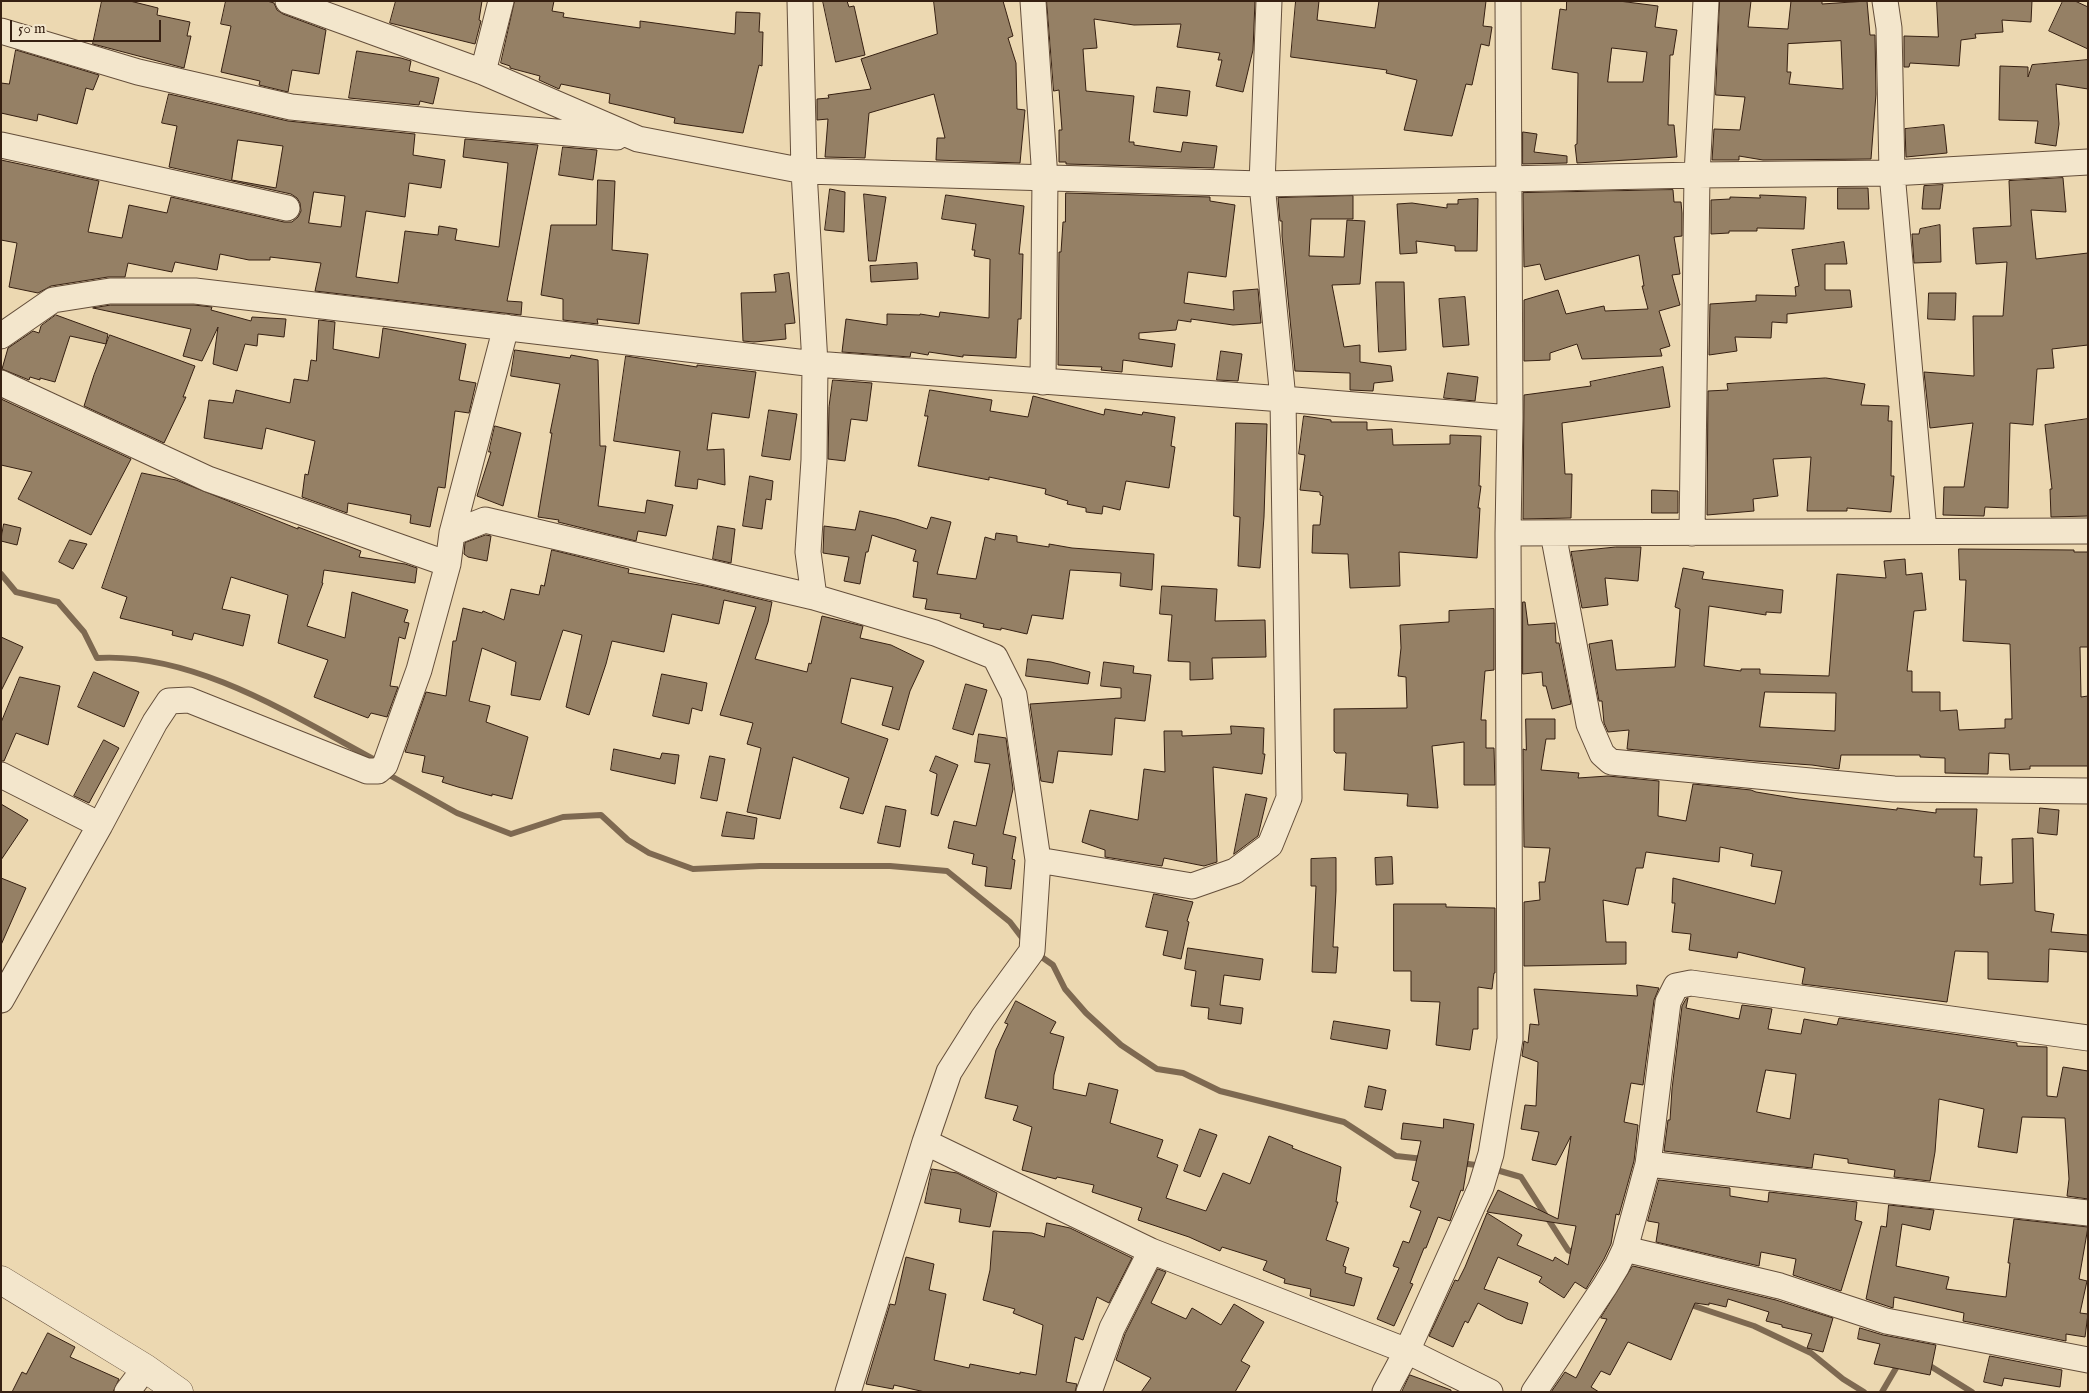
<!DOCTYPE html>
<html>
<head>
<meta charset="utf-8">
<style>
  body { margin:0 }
  #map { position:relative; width:2089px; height:1393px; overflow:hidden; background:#ecd8b1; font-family:"IM FELL English",serif }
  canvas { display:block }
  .frame { position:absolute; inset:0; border:2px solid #362012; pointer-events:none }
  .scale { position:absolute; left:10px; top:20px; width:151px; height:22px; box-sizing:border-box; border:2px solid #362012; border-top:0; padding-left:6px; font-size:15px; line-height:18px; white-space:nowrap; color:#362012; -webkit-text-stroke:4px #f3e6cc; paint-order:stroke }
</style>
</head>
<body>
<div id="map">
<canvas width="2089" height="1393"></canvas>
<div class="frame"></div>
<div class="scale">50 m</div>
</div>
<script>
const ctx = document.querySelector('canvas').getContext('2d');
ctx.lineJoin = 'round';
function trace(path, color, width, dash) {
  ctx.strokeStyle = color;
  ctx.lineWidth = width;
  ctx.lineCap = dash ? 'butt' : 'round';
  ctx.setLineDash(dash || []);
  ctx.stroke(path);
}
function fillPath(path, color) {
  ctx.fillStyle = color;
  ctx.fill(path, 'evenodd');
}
trace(new Path2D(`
  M1,574l15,18 42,10 26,30 13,26c98,-6 198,59 282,104
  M388,770l3,6 66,37 54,21 52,-17 38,-2 27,25 21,13 44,16 67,-3h130l57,5 63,51 16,21
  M1036,953l17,12 12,24 21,24 35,32 36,24 26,4 37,18 124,31 52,34 28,3
  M1461,1163l22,3
  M1493,1169l28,8 47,73 10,5
  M1688,1304l66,22 57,27 32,26 21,13
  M1924,1364h3l45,28
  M1882,1392l17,-29`), '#7e6951', 6);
const building = new Path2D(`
  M102,1h28l28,7 -1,7 33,7 -3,14h4l-7,32 -91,-24z
  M226,1h41l7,2 3,7 6,4 43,16 -7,44 -27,-4 -4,22 -29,-7 1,-4 -39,-9 10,-46 -10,-2z
  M396,1h86l-3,19 2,1 -6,23 -85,-21z
  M515,1h39l-2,10 12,2 -1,4 77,11v-7l95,13 1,-22 24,1 -1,19h4l-1,34 -3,-1 -16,68 -69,-10 1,-5 -66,-15 1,-9 -49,-10 -2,5 -20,-9 1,-4 -30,-8v-2l-9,-3z
  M823,1h24l2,6 5,-1 11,49 -29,7z
  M934,1h69l10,35 -5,2 8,25 1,46 8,1 -5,53 -84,-3 1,-22h8l-11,-44 -65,19 -4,45 -40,-1 3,-38 -11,1v-21l12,-1 -1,-3 43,-6 -10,-30 76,-25z
  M1047,1h208l-2,49 -10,42 -27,-6 6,-26h-4l2,-7 -43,-6 4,-23 -47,1 -40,-6 3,29 -14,1 3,42 48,5 -5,46h5v3l47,7 2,-10 34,4 -3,22 -148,-4v-2h-7v-32h3l-3,-40 -5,1z
  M1296,1h23l-2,19 58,8 4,-27h107l-3,25 9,1 -3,19 -8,-2 -9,41 -6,-1 -14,52 -48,-6 13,-50 -31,-7 1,-3 -96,-13z
  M1567,1h52l39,5 -3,21 22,3 -4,25h-3l-2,70h6l3,32 -100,6 -2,-18 2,-1 1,-71 -26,-4 8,-60 6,1zM1612,48l35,4 -4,30h-35z
  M1720,1h31l-3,26 40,2 3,-28h31v3l45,-3 3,34h5l1,59 -5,65 -108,1 -24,-4v4h-27l2,-31 26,1 5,-33 -29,-2zM1841,41l2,48 -54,-5 2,-12h-4l1,-28z
  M1937,1h95l-1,21 -29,-2 1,12 -28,2 1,4 -15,2 -2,26 -49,-3 -1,4h-5v-31l34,1z
  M2063,1h12l13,6v42l-39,-18z
  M16,50l83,25 -6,15 -7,-2 -9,36 -39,-10 -1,7 -36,-8v-30l8,1z
  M357,51l44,7 10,3 -2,10 30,7 -6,26 -13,-3 -1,4 -70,-7z
  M2088,60v29l-32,-5 3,40 -3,22 -21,-3 3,-22 -39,-1 1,-54 28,1v10l4,-12z
  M1157,87l33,4 -3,25 -33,-4z
  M169,94l119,27 127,13 -2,21 32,5 -4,28 -32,-5 -4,34 -39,-6 -10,66 42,6 7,-52 33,4 1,-9 18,3 -2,11 44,7 9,-84 -45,-6 2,-18 73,6 -31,156 15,1 -1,13 -206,-24 6,-28 -51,-6v3h-21l-29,-6 -3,16 -42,-8 -3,10 -44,-9 -3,14h-17l-57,9 -13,7 -29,-6 8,-44 -16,-3v-80l98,21 -11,51 34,6 7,-33 38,8 4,-16 113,25h8l6,-5 3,-6 -1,-8 -3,-5 -6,-4 -122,-27 8,-41 -15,-3zM238,140l45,6 -7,42 -44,-8zM314,192l31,4 -4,31 -32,-4z
  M1944,125l3,28 -41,4 -1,-28z
  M1523,132l14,2 -3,18 33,4v7l-44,1z
  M563,147l34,3 -4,30 -34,-5z
  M2063,178l3,34 -35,-2 5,49 52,-6v92l-36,4 2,19 -17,1 -4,56 -23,-2 -2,85 -23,-1 -1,9 -41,-1 1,-28h20l9,-64 -43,5 -6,-56 50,4 -1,-60h30l4,-54 -31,2 -3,-36 38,-2 -2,-45z
  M598,180l17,1 -3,69 36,4 -9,70 -42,-5 1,5 -35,-4v-21l-22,-4 10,-70h45z
  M1943,185l-3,24h-18l2,-23z
  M1838,188h30l1,21h-31z
  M830,189l15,3 -1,40 -19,-2z
  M1673,190l1,12h7l1,11v23l-8,1 6,37 -8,1 8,30 -21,6 11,35 -10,3 2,7 -80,3 -5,-15 -27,9v7l-26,1v-61l34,-10 8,24 38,-8 1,5 43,-2 -6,-23h2l-5,-31 -94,25 -5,-16 -16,3 -1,-74z
  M1066,193l144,4v4l25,4 -9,72 -38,-5 -4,31 50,7 -1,-19 25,-2 3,34 -28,2 -42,-6v3l-13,-2 -2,10 -37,3v6l36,5 -3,23 -49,-7 -1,12 -21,-2 1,-3 -44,-2 1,-113h2l2,-30h2z
  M864,194l22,3 -10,64h-7z
  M946,195l78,11 -5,48h4l-2,65h-3l-2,39 -53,-3v2l-34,-5 -1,3 -17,-3 -1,5 -68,-5 4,-33 41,6v-11l33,1v-1l19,3 1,-5 49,6 1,-59 -16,-3 1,-6h-3l4,-26 -34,-5z
  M1760,195l46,2 -2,32 -47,-1v3h-28v2l-18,1v-34l19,-1v-2l30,1z
  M1353,196v23h-42l-2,37 35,1 3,-37 18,1 -5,63 -28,1 12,62 16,-2v17l31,4 2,15 -19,2 -1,8 -23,-1v-17l-55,-2 -13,-135v-15h-2l-2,-23z
  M1478,199l-1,52h-22v-5l-39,-5 1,12 -17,1 -3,-50 15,-1 35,5v-4h11v-4z
  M1940,225l1,37 -27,1 -2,-29h7l1,-5z
  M1844,242l3,22h-22v26h25l2,17 -65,7v9l-15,-1 -1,16 -36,-1 2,14 -28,4 1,-51 46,-3v-6l40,1 -1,-9 4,-1 -7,-36z
  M917,263l1,16 -47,3 -1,-16z
  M789,273l6,50 -10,1 1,15 -32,3 -11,-1 -2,-48 35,-1 -2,-17z
  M1376,282h28l2,68 -27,2z
  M1929,293h27l-1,27 -27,-1z
  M1465,297l4,48 -26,2 -4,-48z
  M111,305h83l18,2 -1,3 40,11 1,-4 34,2 -2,18 -26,-3 -1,12 -12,-2 -8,27 -24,-7 5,-37 -16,34 -19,-5 8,-27 -98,-21z
  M56,315l52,19 -2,10 -36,-8 -15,46 -15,-4v2l-10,-3 -1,3 -27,-11 6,-21 25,-17 6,2 2,-7z
  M319,320l16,2 -2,27 46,9 4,-30 83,16 -7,36 17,3 -7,30 -14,-2 -10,77 -7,-1 -8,40 -20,-4 1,-8 -63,-12 -1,10 -45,-16 3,-23 3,1 7,-34 -49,-13 -4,21 -58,-11 5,-38 24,3 3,-13 54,13 4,-24 14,2 3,-21 5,1z
  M110,335l85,31 -12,31h3l-22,46 -80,-37 10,-31z
  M515,350l55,8 1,-3 27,5 2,86h6l-8,60 47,7 2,-13 26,5 -7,31 -28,-5 -2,10 -78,-19 1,-2 -21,-3 14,-84h-2l10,-49 -49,-8z
  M1221,351l21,3 -4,27 -21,-1z
  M626,356l71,11v-2l59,7 -7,46 -37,-5 -5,37 17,-1 1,36 -27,-6 -1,10 -22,-3 5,-35 -66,-10z
  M1663,367l7,40 -108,16 3,51h7l-1,44 -48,1 1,-124 67,-9 -1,-4z
  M1448,373l30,4 -3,24 -31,-3z
  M1826,378l39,6 -4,21 28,1 -1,15h4l-1,55h3l-3,36 -44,-4v3h-40l4,-54 -38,2 5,37 -25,3 1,12 -47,4 1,-124 20,-1 -1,-6z
  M833,380l39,3 -5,38 -16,-2 -6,42 -17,-2 1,-52z
  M930,390l62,10 -2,11 38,6 5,-21 71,19 1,-6 37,6 1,-3 32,5 -4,29 4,1 -6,41 -43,-7 -6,29 -17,-4 -1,8 -16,-2v-4l-19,-4 1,-3 -23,-7 1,-5 -57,-12v3l-71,-14 10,-50h-3z
  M1,399l130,60 -40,76 -73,-36 14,-27 -31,-7z
  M769,410l28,4 -7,46 -28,-4z
  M1304,416l27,4v2h36v8l25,-1 1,16 57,-1v-9l31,1 -2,50h2l-3,22h2l-3,50 -78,-6 1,34 -50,2 -2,-34 -36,-1 1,-28h7l3,-29 -3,-1v-3l-20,-2 5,-35 -6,-1z
  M2088,419v97l-37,1 -1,-28h2l-7,-64z
  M1236,423l31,1 -3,93 -4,51 -22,-2 2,-49 -6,-1z
  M495,426l26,7 -18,73 -26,-10 14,-44h-2z
  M142,473l34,7 122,49v-2l63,24 -2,6 46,7 12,4 -2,15 -91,-13 -2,13h1l-16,43 38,12 7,-46 56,18 -4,12 5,1 -4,16 -6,-2 -9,49 8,1 -11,30 -16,-4 -3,5 -54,-21 14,-37 -50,-17 10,-48 -57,-18 -9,32 28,6 -7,31 -49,-13 -2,7 -20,-5 1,-4 -53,-13 7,-21 -25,-9z
  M750,476l23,5 -2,19 -5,-1 -4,30 -19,-3z
  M1652,490l26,1v22h-26z
  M860,511l36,8 31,10 4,-12 20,5 -14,52 39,5 9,-42 10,3 1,-7 21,3v6l32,5v-3l23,4 82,6 -2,36 -32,-4 1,-13 -51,-3 -7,49 -31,-4 -5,19 -26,-6v2l-18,-3 1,-3 -24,-6 1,-4 -36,-5 2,-10 -14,-2 5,-35 -5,-1 3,-11 -44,-15 -4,17h-2l-6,32 -16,-3 5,-24 -26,-4 1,-27 31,4z
  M4,524l17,4 -4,17 -16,-4z
  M718,526l17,3 -4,34 -18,-4z
  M486,535l5,1 -4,25 -19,-4 -4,-3 1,-11z
  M70,540l17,4 -14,25 -14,-7z
  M1616,547h25l-3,34 -33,-3 3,27 -26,3 -11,-56z
  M1959,549l115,1v2h14v95h-8l1,50 7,-1v70h-58v3l-20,1 -1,-16 -20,-1 -1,21 -43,-1v-15l-25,-1v-2h-79l-2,14 -27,-4 -57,-4 -128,-12 2,-19 -21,2 -4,-9 -2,-22h-3l-10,-57 23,-4 4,30 59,-3 5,-58 -5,-2 8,-39 21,4 -2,7 81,11 -2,23 -15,-1v3l-57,-9 -5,60 37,5v-2h19v5l69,2 8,-102 49,4 -2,-17 21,-2 1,16 16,-2 4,37 -12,1 -7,60h5v21h28v19l17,-1 2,20 46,-2v-9h7l-2,-75 -47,-3 3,-61h-6zM1765,692l71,1 -1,38 -75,-4z
  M552,550l77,19 -1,4 77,13 67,16 -4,20 -13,37 52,13 2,-9 2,1 11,-48 41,10 -3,12 31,7 33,16 -14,30 -11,39 -17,-5 11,-38 -42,-9 -10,45 47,16 -25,75 -23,-6 9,-30 -56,-21 -13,62 -33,-7 14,-64 -14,-4 6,-21 -33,-8 36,-108 -32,-7 -5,24 -47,-10 -8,38 -52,-11 -6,23 -17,51 -23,-8 16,-72 -19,-5 -23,70 -29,-5 5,-33 -34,-14 -13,53 21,5 -4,16 42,15 -16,62 -20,-5v2l-34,-9 -16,-5 2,-5 -22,-5 3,-16 -20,-4 21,-60 20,4 7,-55h3l7,-33 19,5 1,-2 21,9 7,-31 28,6 2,-10 3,1z
  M1162,586l55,3 -2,32 50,-1 1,37 -54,1 1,21 -23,1v-18l-22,-1 4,-46 -12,-1z
  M1523,602h2l3,23 27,-2 1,20h3l12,61 -19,5 -6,-23h-3l-1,-14 -19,2z
  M1494,609v61l-9,1 -4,49h5v28h8l1,37h-31v-43l-32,4 6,62 -31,-2 1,-12 -64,-4 2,-37h-10l-2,-2v-42l73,-1 -1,-31 -8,-1 3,-28 -1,-23 49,-3v-11z
  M1,637l22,10 -22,44z
  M1028,659l23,3 39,10 -2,12 -62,-8z
  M1104,662l30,4 -1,7 18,2 -6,46 -30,-3 -3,37 -54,-4 -5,32 -12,-2 -11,-77 91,-6v-10l-20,-2z
  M94,672l45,20 -15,35 -46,-20z
  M662,674l45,9 -5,28 -10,-3 -3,16 -36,-8z
  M20,677l40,9 -12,59 -32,-12 -12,28h-3v-38z
  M966,684l21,6 -14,45 -20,-6z
  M1526,719h29v20h-9l-5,31 38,3 -1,5 30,-2 51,5 -1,35 28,5 7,-37 58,6 5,2 43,7 98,11v-2l39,5v-4h41l-3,48h8l-2,28 33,-2 -1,-44 21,-1 2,73 19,3 -3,18 37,3v17l-39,-3 -1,33 -60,-3v-27l-33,-1 -8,51 -145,-18 3,-16 -67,-16 -1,6 -48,-8 2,-16 -19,-2 3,-29h-3l1,-25 102,26 7,-33 -31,-5 2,-12 -33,-7 -1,15 -73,-10 -3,16h-7l-8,37 -25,-5 3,42h20v22l-102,2v-64l16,-2 -1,-18h6l5,-34 -26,-1 -1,-98 3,1z
  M1231,726l33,2 -1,26h2l-3,20 -49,-7 4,95 -13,4 -40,-8 -2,8 -57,-9v-7l-23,-8 8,-32 48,10 6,-51 21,3 -1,-41h18v5l49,-2z
  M979,734l27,4 7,51 -10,45 13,3 -4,22 3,1 -4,29 -26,-3 2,-19 -15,-3 2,-10 -26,-6 6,-27 22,5 14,-62 -15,-2z
  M104,740l15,8 -30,55 -15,-7z
  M614,749l46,10 2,-6 17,2 -4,29 -64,-14z
  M710,756l15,3 -8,42 -16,-3z
  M936,756l22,9 -20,51 -7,-2 6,-40 -7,-3z
  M1246,794l21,4 -9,38 -24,18z
  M1,804l27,16 -27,40z
  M886,806l20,4 -6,37 -22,-4z
  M2040,808l19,2 -2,25 -19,-2z
  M727,812l30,6 -3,21 -32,-3z
  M1392,857l1,27 -17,1 -1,-27z
  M1336,858v33l-3,56h5l-2,26 -24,-1 4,-86h-5v-27z
  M1,878l25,10 -25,57z
  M1154,894l39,8 -6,19 2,1 -8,37 -18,-4 5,-24 -22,-4z
  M1394,904h52v3l49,1v65h-1l-2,16 -14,-2v42h-5l-3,21 -34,-5 4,-43 -29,-1v-30h-17z
  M1188,948l75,11 -3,21 -36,-5 -4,30 23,3 -2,16 -33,-5 1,-11 -18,-2 5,-35 -11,-2z
  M1637,985l22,3 -5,12 -11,85 -12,-2 -7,39 14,3 -4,36 -15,54 -3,-1 -5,30 -7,15 -18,30 -11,-7 -11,16 -25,-16 3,-5 -44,-20 -14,32 44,14 -6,21 -15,-5 -29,-16 -10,20 -3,-2 -12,26 -24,-11 26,-56 3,1 7,-14 22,-54 35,22 -5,10 36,16 2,-4 13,8 8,-39 -89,-14 11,-22 60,29 13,-83 -15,29 -24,-5 7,-28 -18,-3 4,-24 11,1 2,-44 -16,-6 2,-15 4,2 2,-19 9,1 -5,-36 103,7z
  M1688,998l-2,10 53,11 3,-14 30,4 -4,20 33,5 3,-15 33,6 2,-7 178,25v3l30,1v49l10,1 6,-30 25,4v128l-21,-3 2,-17 -4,-61 -43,-1 -5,36 -39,-6 6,-38 -45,-10 -4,53 -5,29 -36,-4 1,-7 -47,-7v-4l-34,-5 -2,14 -148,-17 4,-31h2l2,-31 10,-83 4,-7zM1766,1070l30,4 -6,45 -33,-7z
  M1016,1001l40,21 -6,11 14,4 -10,38 -1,14 33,7 3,-13 29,7 -8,33 53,17 -6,17 21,8 -12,33 40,13 17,-38 27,11 19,-48 24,10 -1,2 49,19 -5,35h2l-12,38 23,8 -6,18 3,1 -1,6 17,5 -8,28 -44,-10 1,-7 -27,-6 1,-4 -22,-9 4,-9 -45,-14 -2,4 -31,-14 -51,-17 4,-12 -50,-16 2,-7 -37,-8 -1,2 -34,-9 10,-43 -19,-7 5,-14 -33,-8 11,-48 12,-26 -3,-1z
  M1334,1021l56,9 -3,19 -56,-10z
  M1369,1086l17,4 -4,20 -17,-3z
  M1444,1119l30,5 -11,67 -2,-1 -11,31 -12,-4 -12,31h-2l-14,35 3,1 -19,42 -17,-7 22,-51 -6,-2 10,-25 6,2 12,-32 -11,-4 9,-25 -7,-2 9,-39 -20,-2 2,-16 40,5z
  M1200,1129l17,6 -17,42 -16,-6z
  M932,1169l25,4 40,20 -7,34 -31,-5 2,-13 -36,-6z
  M1659,1180l71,8v8l38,6 1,-10 88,10 -2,18 7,2 -21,69 -48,-16 3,-16 -35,-7 -2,14 -103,-24 3,-19 -11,-2z
  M1889,1205l45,5 -4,20 -28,-6 -6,42 53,11 -3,12 60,8 4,-34h-2l6,-44 74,8 -9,52 8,2 -7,32 8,1 -3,23 -19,-3v7l-103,-20 1,-8 -70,-16 -1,11 -27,-9 15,-73 5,1z
  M1047,1223l23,5 62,30 -23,45 -12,-6 -14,43 -8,-3 -9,45 11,2 -2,8h-150l-31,-7 -1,4 -27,-5 24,-80 5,1 11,-48 28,7 -5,26 17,4 -12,66 35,8 1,-4 50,10v-2l16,3 7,-50 -30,-12 2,-4 -32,-9 7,-30 3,-39 39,2 12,4z
  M1633,1266l143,34 57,18 -10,34 -16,-4 5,-14 -30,-7v-2l-16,-4 3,-9 -41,-13 -2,8 -17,-4v2l-14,-2 -24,57 -43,-18 -18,33 -9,-4 -10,16 8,5h-48l14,-20 11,6 31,-59 -6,-1z
  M1158,1269l8,3 -15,31 35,16 6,-11 29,17 13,-21 30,18 -23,39 9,5 -15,26h-94l10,-14 -35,-18 9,-26z
  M1860,1328l23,7 53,10 -6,30 -56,-11 6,-20 -22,-5z
  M48,1333l27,14 -5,10 49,22 -6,13h-101l10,-20 4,2z
  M1990,1356l72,14 -2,17 -56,-9 -2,8 -18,-4z
  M1410,1375l41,15v2h-49z`);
fillPath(building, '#958065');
trace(building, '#362012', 1);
const minor = new Path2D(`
  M288,1l195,71 155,67 166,32 458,13 435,-9 195,-2 196,-11
  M800,1l4,170 11,193 -1,96 -6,92 6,45
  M1033,1l12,178 -2,203
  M1885,1l4,27 3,145 32,358
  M1,31l137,41 153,35 180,18 146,12
  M483,72l18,-71
  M1,145l286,63
  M1,336l52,-36 57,-9h85l620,73 468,35 227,19
  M1,383l207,96 240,85 4,-31 54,-206
  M452,533l33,-13 329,77 121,36 60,24 19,38 24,165 -6,91 -49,67 -34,54 -24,70 -77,250
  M1508,533l580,-2
  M1553,533l36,191 13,30 9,8 283,27 194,2
  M1692,533l5,-358 9,-174
  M1,775l99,50 55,-103 14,-21 20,-1 178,71h11l7,-6 34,-95 29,-106
  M1038,860l154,26 43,-15 35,-26 19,-47 -6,-399 -21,-215 7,-183
  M1,1000l99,-175
  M925,1142l226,109 256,100 83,41
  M1648,1164l440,49
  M1625,1249l155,37 106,35 202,39
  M127,1392l18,-24
  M1089,1392l23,-64 39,-77
  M1385,1392l22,-41 74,-164 10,-33 19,-115 -2,-506 2,-115 -2,-417
  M1534,1392l71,-106 12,-20 8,-17 23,-85 20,-162 8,-16 15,-3 397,55`);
const tertiary = new Path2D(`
  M1,1280l144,88 34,24`);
trace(minor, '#644e3a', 27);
trace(tertiary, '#644e3a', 29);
trace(minor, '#f3e6cc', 25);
trace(tertiary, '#f3e6cc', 28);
</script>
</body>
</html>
